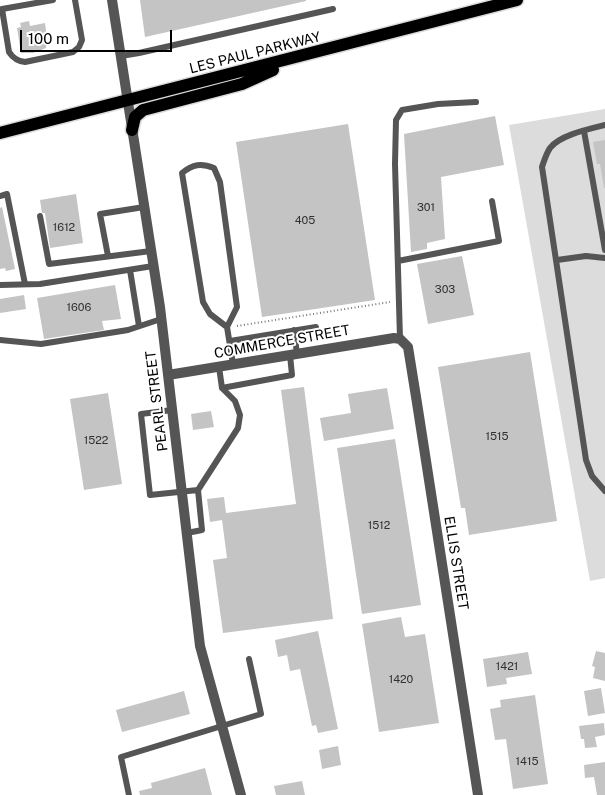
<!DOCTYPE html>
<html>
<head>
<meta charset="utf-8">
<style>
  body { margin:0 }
  #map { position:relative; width:605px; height:795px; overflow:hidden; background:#fff; font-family:"Public Sans",sans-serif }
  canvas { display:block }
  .scale { position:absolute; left:20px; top:30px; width:152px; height:22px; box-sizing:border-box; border:2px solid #000; border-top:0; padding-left:6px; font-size:15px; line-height:18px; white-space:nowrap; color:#000; -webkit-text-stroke:4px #fff; paint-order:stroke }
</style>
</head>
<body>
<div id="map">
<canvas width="605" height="795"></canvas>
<div class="scale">100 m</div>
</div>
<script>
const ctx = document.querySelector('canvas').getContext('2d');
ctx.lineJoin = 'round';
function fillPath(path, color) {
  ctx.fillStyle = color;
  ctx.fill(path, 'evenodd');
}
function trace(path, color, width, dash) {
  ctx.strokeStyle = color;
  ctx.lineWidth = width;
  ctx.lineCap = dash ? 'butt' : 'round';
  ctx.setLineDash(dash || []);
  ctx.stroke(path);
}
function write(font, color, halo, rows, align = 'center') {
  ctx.font = font + ' "Public Sans",sans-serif';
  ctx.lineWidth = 4;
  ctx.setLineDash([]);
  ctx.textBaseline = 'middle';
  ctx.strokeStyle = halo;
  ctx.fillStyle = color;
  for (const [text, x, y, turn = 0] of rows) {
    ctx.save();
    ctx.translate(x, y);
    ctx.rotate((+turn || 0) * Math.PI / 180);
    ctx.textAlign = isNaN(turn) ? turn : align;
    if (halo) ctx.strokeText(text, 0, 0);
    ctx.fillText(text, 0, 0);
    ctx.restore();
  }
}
fillPath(new Path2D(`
  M605,109v469l-15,3 -81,-456z`), '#dcdcdc');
fillPath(new Path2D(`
  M140,0h166v1l-161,36z
  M29,21l1,5 15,-3 3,23h-2v2l-13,5h-12l-4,-25 4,-1 -1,-4z
  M495,116l9,49 -63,12 4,62 -18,4v6l-16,3 -7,-118z
  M348,124l27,176 -113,17 -26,-175z
  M605,140v48h-1l-4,-24h-3l-4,-22z
  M76,194l7,49 -33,5 -5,-35h-3l-2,-13z
  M2,207l13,62 -9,2 -1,-3 -5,1v-61z
  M462,256l12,59 -46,9 -11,-60z
  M115,285l6,34 -19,2 2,9 -60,9 -7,-41z
  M24,295l2,14 -26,4v-14z
  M530,352l27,169 -88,14 -4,-27h-4l-23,-141z
  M304,387l29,232 -110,14 -10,-73 14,-2 -5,-38 -12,2 -3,-23 17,-2 2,16 70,-9 -15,-114z
  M387,388l7,41 -70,12 -4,-23 31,-5 -3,-19z
  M108,393l14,91 -38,6 -14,-91z
  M211,411l3,16 -21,3 -2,-16z
  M395,439l26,166 -59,9 -25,-166z
  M401,617l4,20 20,-3 14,89 -60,9 -17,-108z
  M318,631l20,98 -20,4 -2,-8 -4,1 -12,-57 -10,2 -3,-16 -9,2 -3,-17z
  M596,651l9,2v28l-12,-3 2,-11 -3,-1z
  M528,652l4,22 -26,4 1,6 -20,3 -4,-28z
  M601,688l4,25 -17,3 -4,-25z
  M184,691l6,23 -68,18 -6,-22z
  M535,695l13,89 -35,5 -7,-50 -11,1 -5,-31 11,-2 -1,-7z
  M604,723l1,12 -10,2 2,10 -12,1 -1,-9h-3l-2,-13z
  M338,746l3,19 -19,4 -3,-19z
  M605,762v33h-8l-3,-18 -9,1 -1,-13z
  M205,768l7,27h-72l-1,-4 13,-3 -1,-5z
  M302,781l3,14h-29l-2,-9z`), '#c4c4c4');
const primary = new Path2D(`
  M132,130l3,-13 8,-7 99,-26 31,-14
  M0,133l517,-133`);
trace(primary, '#dbdbdb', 15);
trace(new Path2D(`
  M237,326l153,-24`), '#777', 2, [1, 2.5]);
trace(new Path2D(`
  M53,0l-51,9 7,43c4,6 8,9 16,10l48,-10 6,-5 3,-7 -7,-40
  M121,56l18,-3 194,-44
  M605,125c-16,4 -45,10 -55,23 -4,6 -6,13 -8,19l44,293 6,16 13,15
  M584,131l21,119
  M0,196l7,-2 18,90
  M40,216l9,48 102,-13
  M108,256l-8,-42 44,-7
  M557,260l29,-4 19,2
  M398,261l101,-20 -7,-40
  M130,270l9,56
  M0,285l40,-1 113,-18
  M227,327l10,-20 -17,-125 -6,-14c-13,-5 -21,-4 -32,5l21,129 7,12 17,13 6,37
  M294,330l3,24
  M400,339l-5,-175 1,-44 6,-10 36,-6 38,-2
  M0,340l41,4 87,-14 33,-11
  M230,341l86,-14
  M219,367l3,21 70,-13 -2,-20
  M172,410l-31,4 9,81 48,-5 4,40 -15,3
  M198,490l40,-62 2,-13 -5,-14 -13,-13
  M129,795l-8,-38 140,-43 -12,-55`), '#555', 6);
trace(new Path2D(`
  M112,0l48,307 40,339 41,149
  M168,375l226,-37 6,1 8,8 9,56 61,392`), '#555', 10);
trace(primary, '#000', 12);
write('11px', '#313131', null, [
  ["301",426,208],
  ["405",305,221],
  ["1612",64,228],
  ["303",445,290],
  ["1606",79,308],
  ["1515",497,437],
  ["1522",96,441],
  ["1512",379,526],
  ["1421",507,667],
  ["1420",401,680],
  ["1415",527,762]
]);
write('14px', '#000', '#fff', [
  ["LES PAUL PARKWAY",255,53,-14],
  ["COMMERCE STREET",282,342,-10],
  ["PEARL STREET",157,401,-97],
  ["ELLIS STREET",456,563,81]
]);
</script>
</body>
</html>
